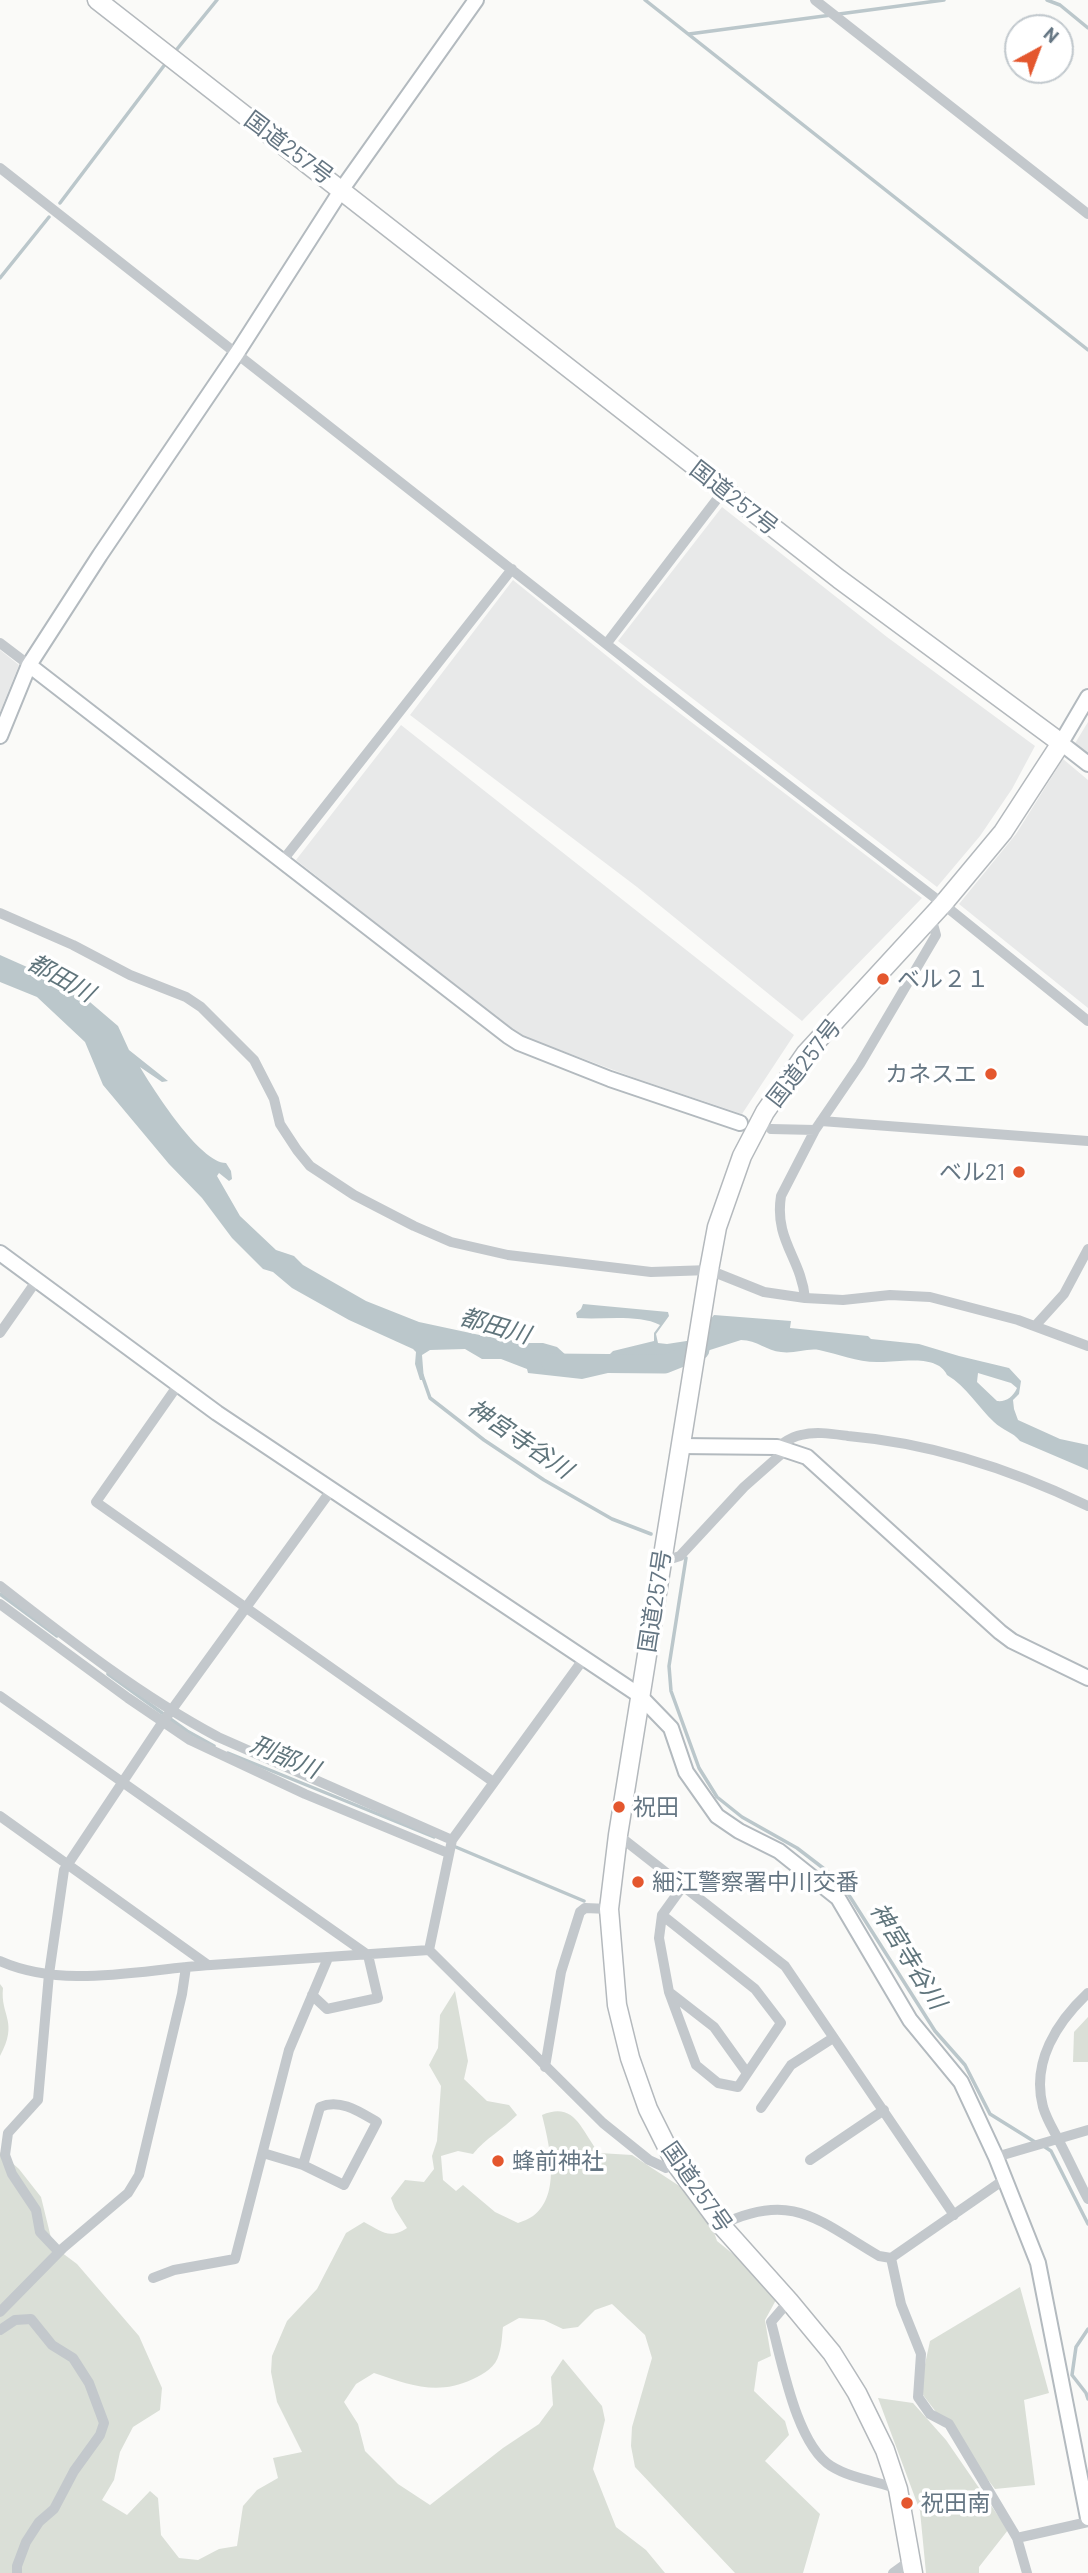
<!DOCTYPE html>
<html>
<head>
<meta charset="utf-8">
<style>
  body { margin:0 }
  #map { position:relative; width:1088px; height:2573px; overflow:hidden; background:#fafaf8; font-family:Barlow,sans-serif }
  canvas { display:block }
  .north { position:absolute; left:1004px; top:14px; width:70px; height:70px; box-sizing:border-box; background:#fff; border:2px solid #c1c8cd; border-radius:50%; rotate:41deg; font-size:19px; font-weight:700; line-height:28px; text-align:center; color:#657683 }
  .north::after { content:''; display:block; margin:auto; width:24px; height:32px; background:#e4572e; clip-path:polygon(50% 0,100% 100%,50% 72%,0 100%) }
</style>
</head>
<body>
<div id="map">
<canvas width="1088" height="2573"></canvas>
<div class="north">N</div>
</div>
<script>
const ctx = document.querySelector('canvas').getContext('2d');
ctx.lineJoin = 'round';
function fillPath(path, color) {
  ctx.fillStyle = color;
  ctx.fill(path, 'evenodd');
}
function trace(path, color, width, dash) {
  ctx.strokeStyle = color;
  ctx.lineWidth = width;
  ctx.lineCap = dash ? 'butt' : 'round';
  ctx.setLineDash(dash || []);
  ctx.stroke(path);
}
function write(font, color, halo, rows, align = 'center') {
  ctx.font = font + ' Barlow,"Noto Sans JP",sans-serif';
  ctx.lineWidth = 7;
  ctx.setLineDash([]);
  ctx.textBaseline = 'middle';
  ctx.strokeStyle = halo;
  ctx.fillStyle = color;
  for (const [text, x, y, turn = 0] of rows) {
    ctx.save();
    ctx.translate(x, y);
    ctx.rotate((+turn || 0) * Math.PI / 180);
    ctx.textAlign = isNaN(turn) ? turn : align;
    if (halo) ctx.strokeText(text, 0, 0);
    ctx.fillText(text, 0, 0);
    ctx.restore();
  }
}
fillPath(new Path2D(`
  M722,507l165,130 148,109 -23,43 -32,47 -43,51 -319,-246z
  M513,580l131,106 278,212 -120,123 -165,-134 -227,-172z
  M0,650l19,15 -19,47z
  M1088,722v33l-14,-10z
  M401,725l393,310 -52,79 -107,-36 -118,-44 -221,-174z
  M1063,759l25,21v228l-129,-104 57,-70z`), '#e8e9e9');
fillPath(new Path2D(`
  M0,1984l3,4c-3,28 16,33 -3,68z
  M455,1991l13,70 -4,18 23,22 22,4 8,10c-15,15 -31,23 -44,39l-15,-3 -17,5 2,24 13,11 7,-6 32,27 23,11c5,-2 11,-4 15,-7 29,-21 16,-73 9,-101 33,-14 39,15 57,38l33,2 52,34 24,25 9,27 27,22 32,37 -11,20 6,36 -13,6 -4,29 31,30 4,14 -24,26 55,53 -17,59h-68l-100,-106 -4,-21 1,-19 20,-69 -7,-23 -33,-31 -17,6 -17,17 -15,2 -19,-9 -25,-2 -16,9c-1,8 -1,18 -4,27 -3,13 -15,20 -26,25 -36,17 -63,6 -99,-6l-18,11 -12,18 14,22 7,27 33,33 32,21 73,-57 36,-24 14,-19 -2,-28 12,-18 39,47 3,14 -12,49 23,58 30,23 19,23h-665v-421l19,17 22,28 12,49 24,18 62,72 23,52 -2,22 -27,17 -13,25 -6,28 -12,20 25,15 23,-24 8,7 3,37 18,23 19,2 21,-11 18,-3 6,-40 14,-16 21,-12 -5,-20 29,-6 -25,-50 -6,-30 1,-16 15,-35 30,-32 29,-56 18,-11c17,9 25,18 43,6l-12,-19 -4,-11 14,-18 19,2 10,-13 -2,-13 5,-15 4,-55 -12,-21 9,-17 2,-33z
  M1088,2017v45h-15l1,-30z
  M1020,2287l29,106 -25,7 11,85 -40,4 -72,-94 -1,-17 8,-37z
  M878,2398l35,5 33,37 62,90 -29,37v6h-53l-6,-62z`), '#dadfd7');
fillPath(new Path2D(`
  M0,955l45,20 39,22 34,29 11,24 39,31 -6,1 -22,-15c13,22 60,96 86,96l5,8 1,8 -3,2 -10,-8 -2,3 23,40 36,34 18,6 9,9 63,36 53,21 70,15h13l18,6h23l14,4 20,18 32,-10 4,-4 41,-10v-8l6,-8c-22,-11 -57,-5 -83,-7l-1,-5 5,-4 2,-5 85,8 1,4 -13,18 2,9 9,1 26,-4 21,-25 77,6 -1,7 78,8 3,3 48,5 40,12 50,12 12,13 -2,13 -6,6 1,9 4,11 42,19 28,6v25l-68,-29c-7,-9 -18,-11 -26,-19 -16,-15 -27,-35 -47,-47 -10,-22 -50,-12 -70,-13 -20,0 -39,-8 -58,-12 -12,-2 -25,4 -38,2 -14,-1 -24,-12 -40,-12l-59,19 -18,1 -82,19 -54,-6 -1,-4 -26,-10h-19l-17,-10 -35,1 -8,5 2,25h-4l-5,-16 1,-12 -3,-3 -64,-29 -57,-32 -19,-16 -10,-3 -31,-31 -30,-40 -33,-34 -66,-79 -18,-43 -48,-45 -37,-15zM978,1373l33,10 6,5c-4,9 -11,14 -20,13l-20,-19z`), '#bbc7cb');
trace(new Path2D(`
  M645,0l443,350
  M1047,0l13,5 28,23
  M689,34l255,-34
  M173,54l44,-54
  M60,203l106,-140
  M0,278l49,-61
  M422,1375l8,23 54,42 60,40 68,39 39,15
  M686,1558l-17,108 2,25 28,77 18,29 25,20 55,31 43,33 95,150 30,34 25,49 45,28
  M0,1594l57,42
  M108,1674l79,57 27,15
  M228,1753l206,84
  M451,1845l133,56
  M1042,2145l9,6 37,73
  M1088,2329l-12,18 -4,28 14,18 2,6`), '#bbc7cb', 3.5);
trace(new Path2D(`
  M551,1363l114,1 35,-14`), '#bbc7cb', 19);
const secondary = new Path2D(`
  M29,665l479,371 11,7 91,36 130,44
  M1088,697l-27,46 27,21
  M0,736l29,-71 71,-110 137,-202 105,-164 134,-189
  M0,1253l217,160 422,282 32,33 15,44 31,44 22,15 40,20 59,47 72,122 51,62 35,75 42,106 50,255
  M680,1446l97,1 30,10 193,175 12,9 76,37`);
const highway = new Path2D(`
  M97,0l742,579 222,164 -58,89 -60,72 -137,149 -41,59 -23,44 -25,71 -8,43 -91,565 -9,74 8,96 13,53 18,51 27,54 46,62 68,76 43,52 25,40 28,57 13,39 15,84`);
trace(secondary, '#b3babf', 18);
trace(highway, '#b4b9bd', 21);
trace(new Path2D(`
  M815,0l273,214
  M0,168l703,552 240,184 145,117
  M0,643l29,22
  M607,643l117,-153
  M283,860l229,-291
  M0,913l73,32 57,30 56,22 15,10 53,53 20,39 6,25 17,26 13,16 44,29 60,31 37,16 57,13 143,17 58,-2 55,22 41,6c-4,-40 -31,-58 -24,-102l34,-66
  M821,1121l267,20
  M771,1129l44,1 45,-66 76,-129 -5,-18
  M805,1298l38,2 47,-5 40,2 88,23 70,26
  M1035,1326l29,-32 24,-45
  M0,1333l37,-53
  M178,1385l-82,117 396,279
  M777,1447c7,-4 15,-11 24,-12 15,-4 32,-1 47,1 83,7 165,34 240,70
  M661,1562l19,-6 64,-69 43,-38
  M0,1586c69,54 141,110 218,151l234,103
  M0,1604l128,94 62,42 115,54 143,59
  M0,1696l368,259 10,43 -51,11 -15,-14
  M0,1816l208,149
  M618,1835l167,131 169,249
  M662,1915l93,74 26,34 -43,64 -20,-4 -22,-18 -27,-73 -10,-54 3,-23 21,-29
  M429,1950l23,-110 133,-183
  M0,1961c66,29 141,8 211,4 73,-5 145,-10 218,-15l174,173 46,37 17,8 9,-5
  M669,1992l45,35 33,46
  M1088,1993c-31,29 -57,69 -45,114 4,13 10,22 16,34 10,19 19,39 29,58
  M545,2067l16,-95 19,-60 5,-4 24,1
  M761,2108l30,-43 42,-27
  M263,2153l40,12 41,20 33,-63c-17,-10 -37,-24 -57,-15l-17,58
  M996,2157l92,-27
  M810,2160l74,-50
  M721,2225c71,-35 98,-4 158,31l12,2 114,-79
  M59,2252l-19,-20 -4,-22 -24,-36 -7,-19 3,-22 30,-33 11,-126 15,-104 96,-144 172,-237
  M891,2258l10,46 20,50 -3,43 12,17 19,10 68,114 10,35
  M153,2278l21,-8 61,-11 54,-209 39,-92
  M789,2301l-18,21c11,39 25,122 60,144 21,13 46,15 67,23
  M0,2312l63,-64 65,-55 11,-18 43,-181 4,-27
  M0,2330l15,-10 16,-1 21,26 21,13 16,25 15,40 -4,12 -26,36 -20,38 -15,13 -13,20 -9,24v7
  M1017,2538l71,-16
  M893,2573l18,-13`), '#c3c8cc', 10);
trace(secondary, '#fff', 14);
trace(highway, '#fff', 18);
for (const [x, y, r, color] of [
  [883,979,7,"#e4572e"],
  [991,1074,7,"#e4572e"],
  [1019,1172,7,"#e4572e"],
  [619,1807,7,"#e4572e"],
  [638,1882,7,"#e4572e"],
  [498,2161,7,"#e4572e"],
  [907,2503,7,"#e4572e"]
]) {
  const dot = new Path2D();
  dot.arc(x, y, r, 0, 2 * Math.PI);
  ctx.fillStyle = color;
  ctx.fill(dot);
  trace(dot, '#fff', 2.5);
}
write('23px', '#657683', '#fff', [
  ["国道257号",289,148,37],
  ["国道257号",734,498,38],
  ["国道257号",804,1063,-52],
  ["国道257号",655,1601,-81],
  ["国道257号",697,2187,55]
]);
write('23px', '#657683', '#fff', [
  ["ベル２１",897,979],
  ["カネスエ",977,1074,"right"],
  ["ベル21",1005,1172,"right"],
  ["祝田",633,1807],
  ["細江警察署中川交番",652,1882],
  ["蜂前神社",512,2161],
  ["祝田南",921,2503]
], 'left');
write('italic 24px', '#60757c', '#fff', [
  ["都田川",61,978,29],
  ["都田川",495,1326,16],
  ["神宮寺谷川",520,1439,34],
  ["刑部川",285,1757,23],
  ["神宮寺谷川",908,1956,58]
]);
</script>
</body>
</html>
